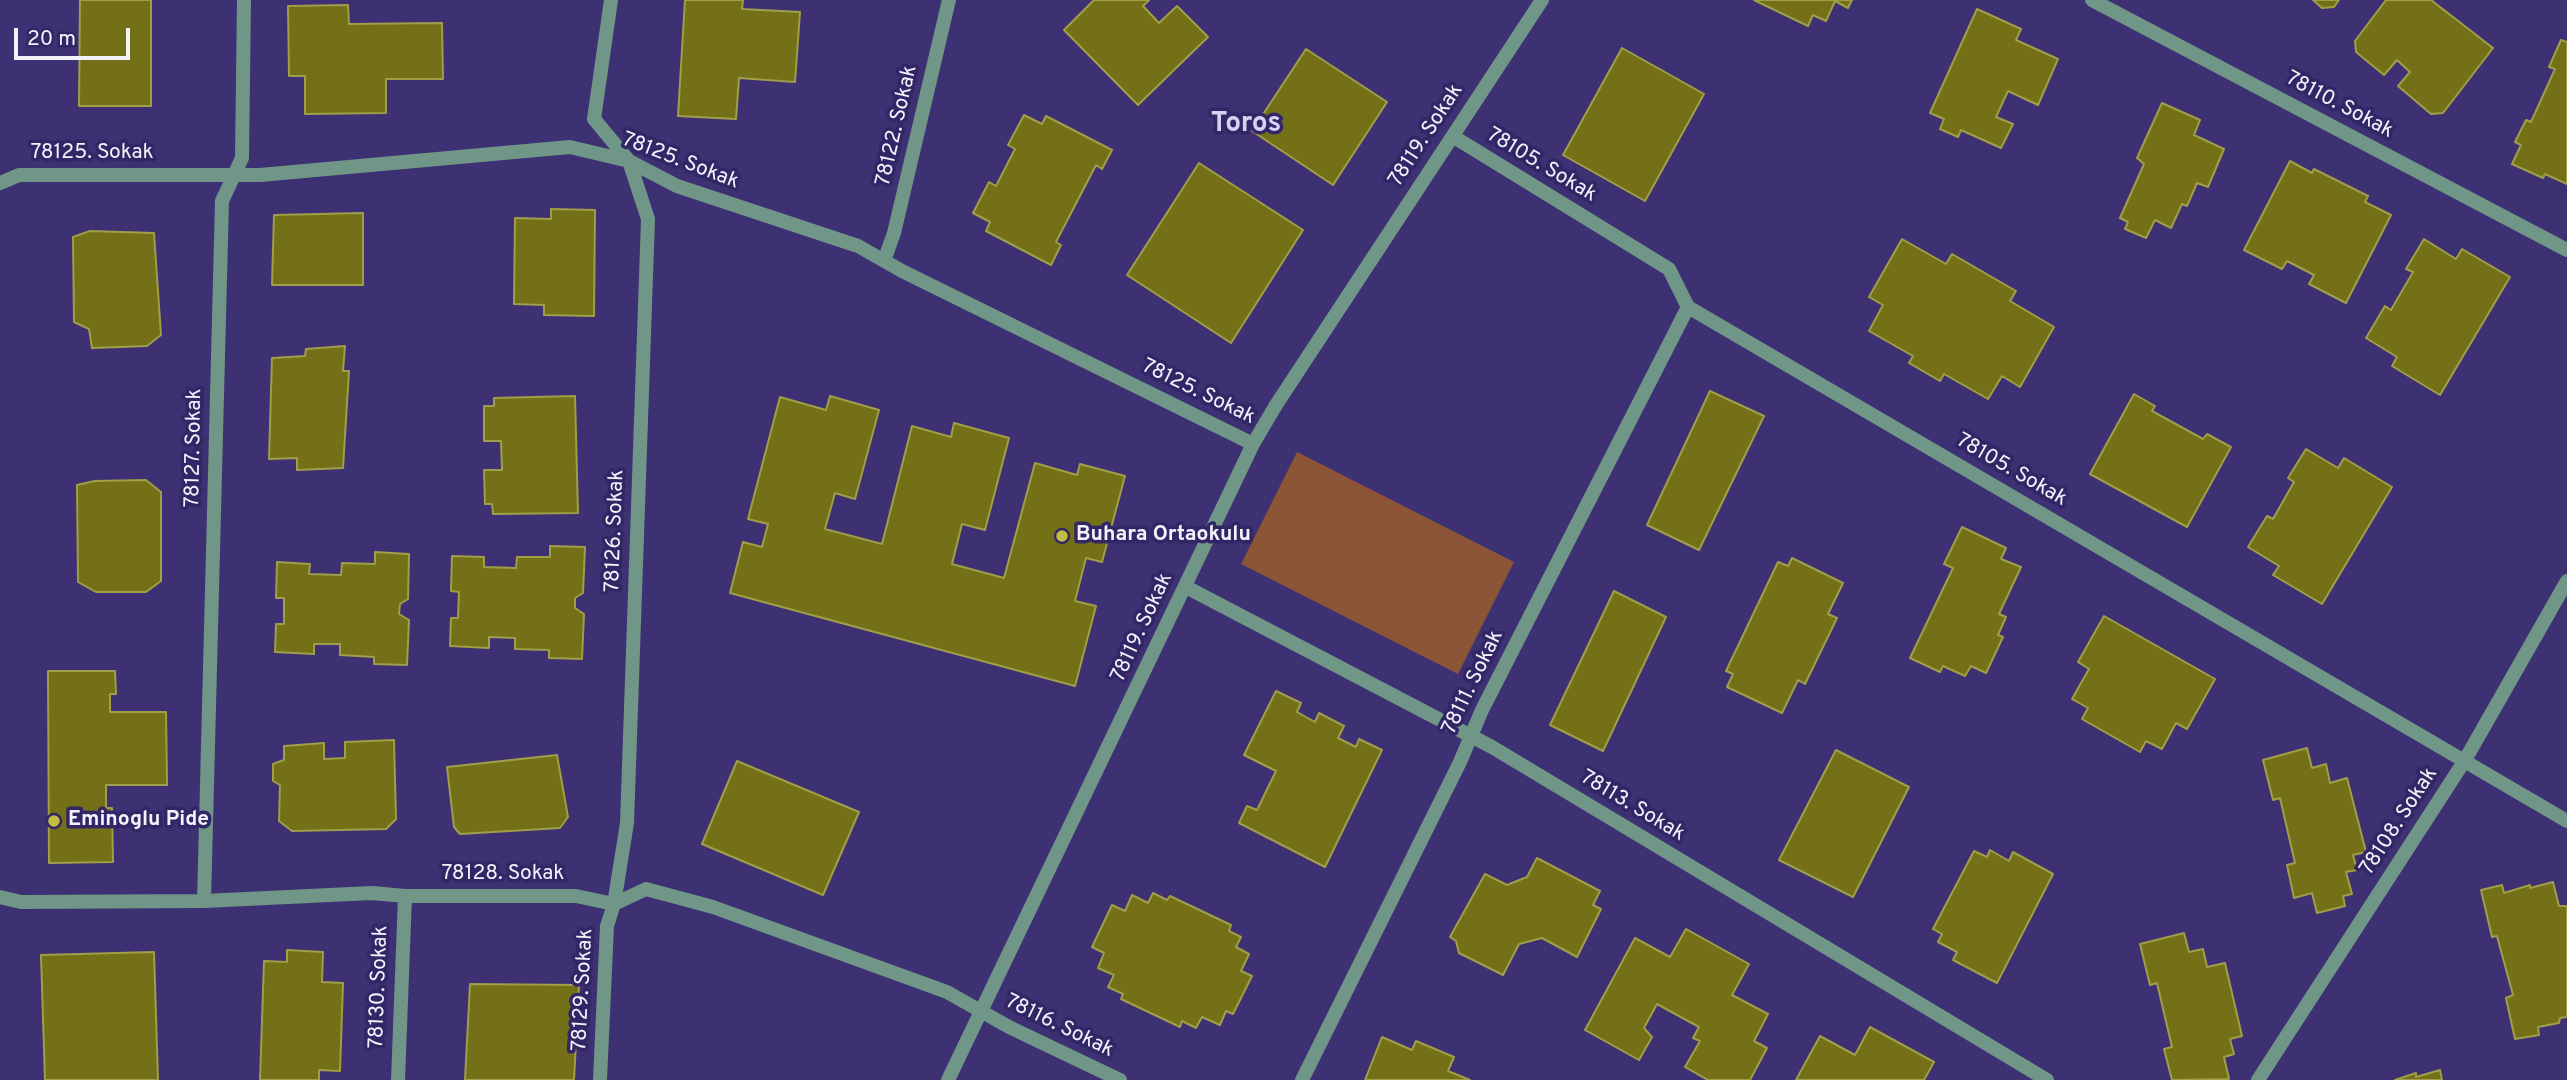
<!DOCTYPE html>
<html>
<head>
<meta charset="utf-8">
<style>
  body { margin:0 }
  #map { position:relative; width:2567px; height:1080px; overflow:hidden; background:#3d3173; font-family:Overpass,sans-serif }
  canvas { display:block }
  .scale { position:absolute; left:14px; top:28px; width:116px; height:32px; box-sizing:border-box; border:4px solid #f2f2fa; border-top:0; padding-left:9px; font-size:21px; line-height:24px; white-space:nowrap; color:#f2f2fa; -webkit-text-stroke:5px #332667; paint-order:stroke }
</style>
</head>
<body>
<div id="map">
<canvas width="2567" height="1080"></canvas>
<div class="scale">20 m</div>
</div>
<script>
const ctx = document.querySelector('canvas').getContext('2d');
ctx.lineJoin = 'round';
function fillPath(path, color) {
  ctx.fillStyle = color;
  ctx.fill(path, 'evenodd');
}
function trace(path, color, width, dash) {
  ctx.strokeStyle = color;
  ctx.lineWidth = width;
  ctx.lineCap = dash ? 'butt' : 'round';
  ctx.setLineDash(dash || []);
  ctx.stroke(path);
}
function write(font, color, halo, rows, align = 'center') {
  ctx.font = font + ' Overpass,sans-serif';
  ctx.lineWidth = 7;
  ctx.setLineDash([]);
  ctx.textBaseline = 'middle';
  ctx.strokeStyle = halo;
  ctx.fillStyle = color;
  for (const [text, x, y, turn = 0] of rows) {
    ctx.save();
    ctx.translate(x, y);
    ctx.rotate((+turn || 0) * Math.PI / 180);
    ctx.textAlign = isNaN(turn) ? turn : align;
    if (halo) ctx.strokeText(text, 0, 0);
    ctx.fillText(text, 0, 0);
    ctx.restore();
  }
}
fillPath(new Path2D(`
  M1297,452l217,110 -56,112 -217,-110z`), '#8c5538');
const building = new Path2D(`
  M80,0h71v106h-72z
  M685,0h58l-1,9 58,3 -5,70 -56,-4 -3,41 -58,-3z
  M1094,0h55l-6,6 16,17 18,-17 31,31 -70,68 -74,-75z
  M1754,0h98l-4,8 -13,-7 -9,20 -13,-6 -5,11z
  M2313,0h26l-5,7 -12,1z
  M2386,0h45l62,48 -50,65 -12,1 -33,-28 12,-14 -13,-12 -13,15 -28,-23 -1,-11z
  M348,5l1,19 93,-1 1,56h-57v34l-81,1v-38h-16l-1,-70z
  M1977,9l44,20 -5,11 42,19 -20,46 -30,-14 -12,26 17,7 -12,24 -40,-18 -3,7 -18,-8 4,-10 -14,-6z
  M2561,40l6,2v142l-22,-10 -2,4 -31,-14 9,-19 -6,-3 11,-22 5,2 24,-53 -6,-2z
  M1622,48l82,46 -59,107 -82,-46z
  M1306,49l81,53 -54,83 -81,-54z
  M2162,103l38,17 -6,15 30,14 -16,38 -11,-4 -10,23 -5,-2 -11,24 -16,-8 -9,18 -21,-9 3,-7 -8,-4 24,-54 -7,-6z
  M1024,115l18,9 4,-8 66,34 -10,19 -6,-4 -40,77 5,3 -10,20 -65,-34 4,-9 -17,-9 16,-31 7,4 19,-37 -7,-4z
  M2290,161l22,12 2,-4 54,27 -3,6 26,13 -45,88 -37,-19 5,-9 -27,-14 -5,8 -38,-19z
  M1199,163l104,67 -72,113 -104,-68z
  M551,209l44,1 -1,106 -50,-1v-10l-30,-1 1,-86 36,1z
  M363,213v72h-91l2,-70z
  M90,231l64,2 7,102 -14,11 -55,2 -3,-19 -15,-7 -1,-85z
  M1902,239l44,25 6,-10 64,37 -6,10 44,26 -34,60 -18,-11 -14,23 -44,-25 -4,7 -31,-18 4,-7 -44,-25 14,-26 -14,-8z
  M2424,239l32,20 6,-10 48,28 -70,118 -48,-29 5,-9 -31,-19 19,-32 6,4 22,-38 -7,-3z
  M345,346l-2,25h6l-6,97 -46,2v-12l-28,1 3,-101 33,-2 1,-7z
  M1710,391l54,25 -65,134 -52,-25z
  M2134,394l21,12 -3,5 51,28 4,-5 24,13 -44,80 -97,-53z
  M575,396l3,117 -85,1 -1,-10h-7l-1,-34h18l-1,-29h-17v-35h10v-8z
  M830,396l49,14 -24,89 -20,-6 -10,36 57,15 30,-118 39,11 3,-14 55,15 -24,92 -23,-6 -10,40 52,14 31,-115 42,12 3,-11 45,12 -23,86 -16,-4 -11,43 21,5 -21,80 -345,-93 13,-51 19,5 6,-23 -20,-5 32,-122 46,13z
  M2306,449l32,19 6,-10 48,29 -70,117 -49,-29 6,-9 -31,-19 19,-31 6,3 21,-37 -6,-4z
  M146,480l15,12v89l-15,11h-50l-18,-10 -1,-97 18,-4z
  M1962,527l44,21 -5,11 20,8 -22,47 7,3 -8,18 5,2 -17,36 -15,-7 -6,10 -22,-10 -3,6 -30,-14 43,-90 -9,-4z
  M550,546l35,1 -2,46 -8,5v10l9,6 -2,45 -33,-1v-8l-34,-1v-11l-26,-1v11l-39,-2 1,-28h7l1,-26 -8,-1 1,-35 32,1v10l32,1 1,-11h33z
  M375,552l34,2 -1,45 -8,5 -1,10 10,6 -2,45 -33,-1v-7l-34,-2v-11h-26v10l-39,-2 1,-28h8v-26h-8l1,-36 33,2 -1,10 32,1 1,-12 33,1z
  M1792,558l51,25 -15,31 9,4 -32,66 -7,-4 -16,33 -55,-26 6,-13 -7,-3 52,-109 10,4z
  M1614,591l52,26 -63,134 -53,-26z
  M2104,616l111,63 -28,50 -11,-6 -14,26 -16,-8 -6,11 -58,-33 6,-11 -16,-9 17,-30 -11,-7z
  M48,671h67l1,23h-6v18h56l1,73h-61v23h6l1,54 -64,1z
  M1276,691l25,12 -4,9 18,10 4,-9 25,13 -6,12 18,9 3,-8 23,11 -57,117 -86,-44 8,-17 10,4 19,-39 -32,-16z
  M394,740l2,79 -10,10 -94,2 -13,-10 1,-36 -7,-4v-17l11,-4v-14l40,-3v16l21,-1v-16z
  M2307,748l5,20 14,-4 4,19 17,-5 19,74 -13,3 4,15 -11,2 6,22 -9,2 2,10 -28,7 -5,-20 -18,5 -7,-33 8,-2 -15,-65 -7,2 -10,-40z
  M1836,750l73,37 -56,110 -74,-37z
  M557,755l11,62 -8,11 -100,6 -6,-7 -7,-60z
  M737,761l122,51 -36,83 -121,-51z
  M1990,850l19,11 4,-9 40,22 -56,109 -44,-23 4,-8 -19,-10 4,-8 -9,-5 41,-78 13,6z
  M1537,858l63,33 -7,14 8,4 -24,48 -35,-19 -23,6 -16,31 -44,-22 -3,-12 -6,-4 35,-63 22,11 20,-8z
  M2553,882l6,24h7l1,2v109l-7,1 -1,5 -21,4 1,8 -24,4 -9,-41 7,-3 -16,-59 -5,1 -11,-47 21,-5 2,8 26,-8v3z
  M1153,893l14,7 3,-4 61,29 -2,6 12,6 -5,10 13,7 -8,17 11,5 -19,38 -7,-3 -6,14 -18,-8 -6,11 -14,-7 -2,6 -59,-28 2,-5 -15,-7 6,-12 -16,-7 6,-15 -12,-6 20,-42 13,6 7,-16 16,8z
  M1686,929l63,35 -17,31 36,19 -14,27 13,7 -17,32h-42l-23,-13 15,-26 -7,-3 6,-11 -42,-23 -13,24 8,9 -13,23 -54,-30 50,-92 35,19z
  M2184,933l5,19 14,-3 4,18 18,-4 17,73 -12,3 4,15 -10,3 5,22 -57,1 -8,-31 8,-2 -15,-64 -7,2 -10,-41z
  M287,950l36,2 -1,30 21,1 -3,88 -21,-1v10h-59l4,-119 23,1z
  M154,952l4,128h-113l-4,-125z
  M470,984l109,1 -5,95h-109z
  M1870,1027l64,35 -10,18h-128l24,-44 35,19z
  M1382,1037l30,13 4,-9 38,16 -6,14 22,9h-105z
  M2440,1070l2,10h-47l21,-7v4z`);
fillPath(building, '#737018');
trace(building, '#a09e48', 2);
trace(new Path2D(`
  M2092,0l475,250
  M1454,137l215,132 19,38 879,514
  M0,183l19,-8h241l310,-28 59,14 48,25 181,60 44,25 351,173
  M884,261l10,-28 55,-233
  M1186,587l306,160 555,333
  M0,897l21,5 183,-1 168,-8 33,3h171l38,8 32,-15 67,18 234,85 62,35 111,53
  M204,901l18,-700 20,-43 2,-158
  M398,1080l7,-184
  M600,1080l7,-154 7,-22 13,-81 21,-604 -19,-58 -35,-42 17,-119
  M948,1080l305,-636 23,-39 266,-405
  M1302,1080l158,-318 22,-52 206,-403
  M2258,1080l207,-320 102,-179`), '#6f9686', 14);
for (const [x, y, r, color] of [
  [1062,536,7,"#c1bd40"],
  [54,821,7,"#c1bd40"]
]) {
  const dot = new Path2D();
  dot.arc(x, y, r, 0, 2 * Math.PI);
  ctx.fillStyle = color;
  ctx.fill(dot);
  trace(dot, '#332667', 2.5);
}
write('21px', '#f2f2fa', '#332667', [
  ["78110. Sokak",2339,106,28],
  ["78122. Sokak",898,126,-77],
  ["78119. Sokak",1427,136,-57],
  ["78125. Sokak",92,154],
  ["78125. Sokak",680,162,21],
  ["78105. Sokak",1541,166,31],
  ["78125. Sokak",1198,393,26],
  ["78127. Sokak",195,448,-89],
  ["78105. Sokak",2011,471,30],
  ["78126. Sokak",616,531,-88],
  ["78119. Sokak",1143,628,-65],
  ["78111. Sokak",1474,683,-64],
  ["78113. Sokak",1632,807,31],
  ["78108. Sokak",2400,822,-57],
  ["78128. Sokak",503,875],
  ["78130. Sokak",380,987,-88],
  ["78129. Sokak",584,990,-87],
  ["78116. Sokak",1059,1027,26]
]);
write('bold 21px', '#f2f2fa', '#332667', [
  ["Buhara Ortaokulu",1076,536],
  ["Eminoglu Pide",68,821]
], 'left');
write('bold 28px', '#d5d3f3', '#332667', [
  ["Toros",1246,125]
]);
</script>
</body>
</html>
